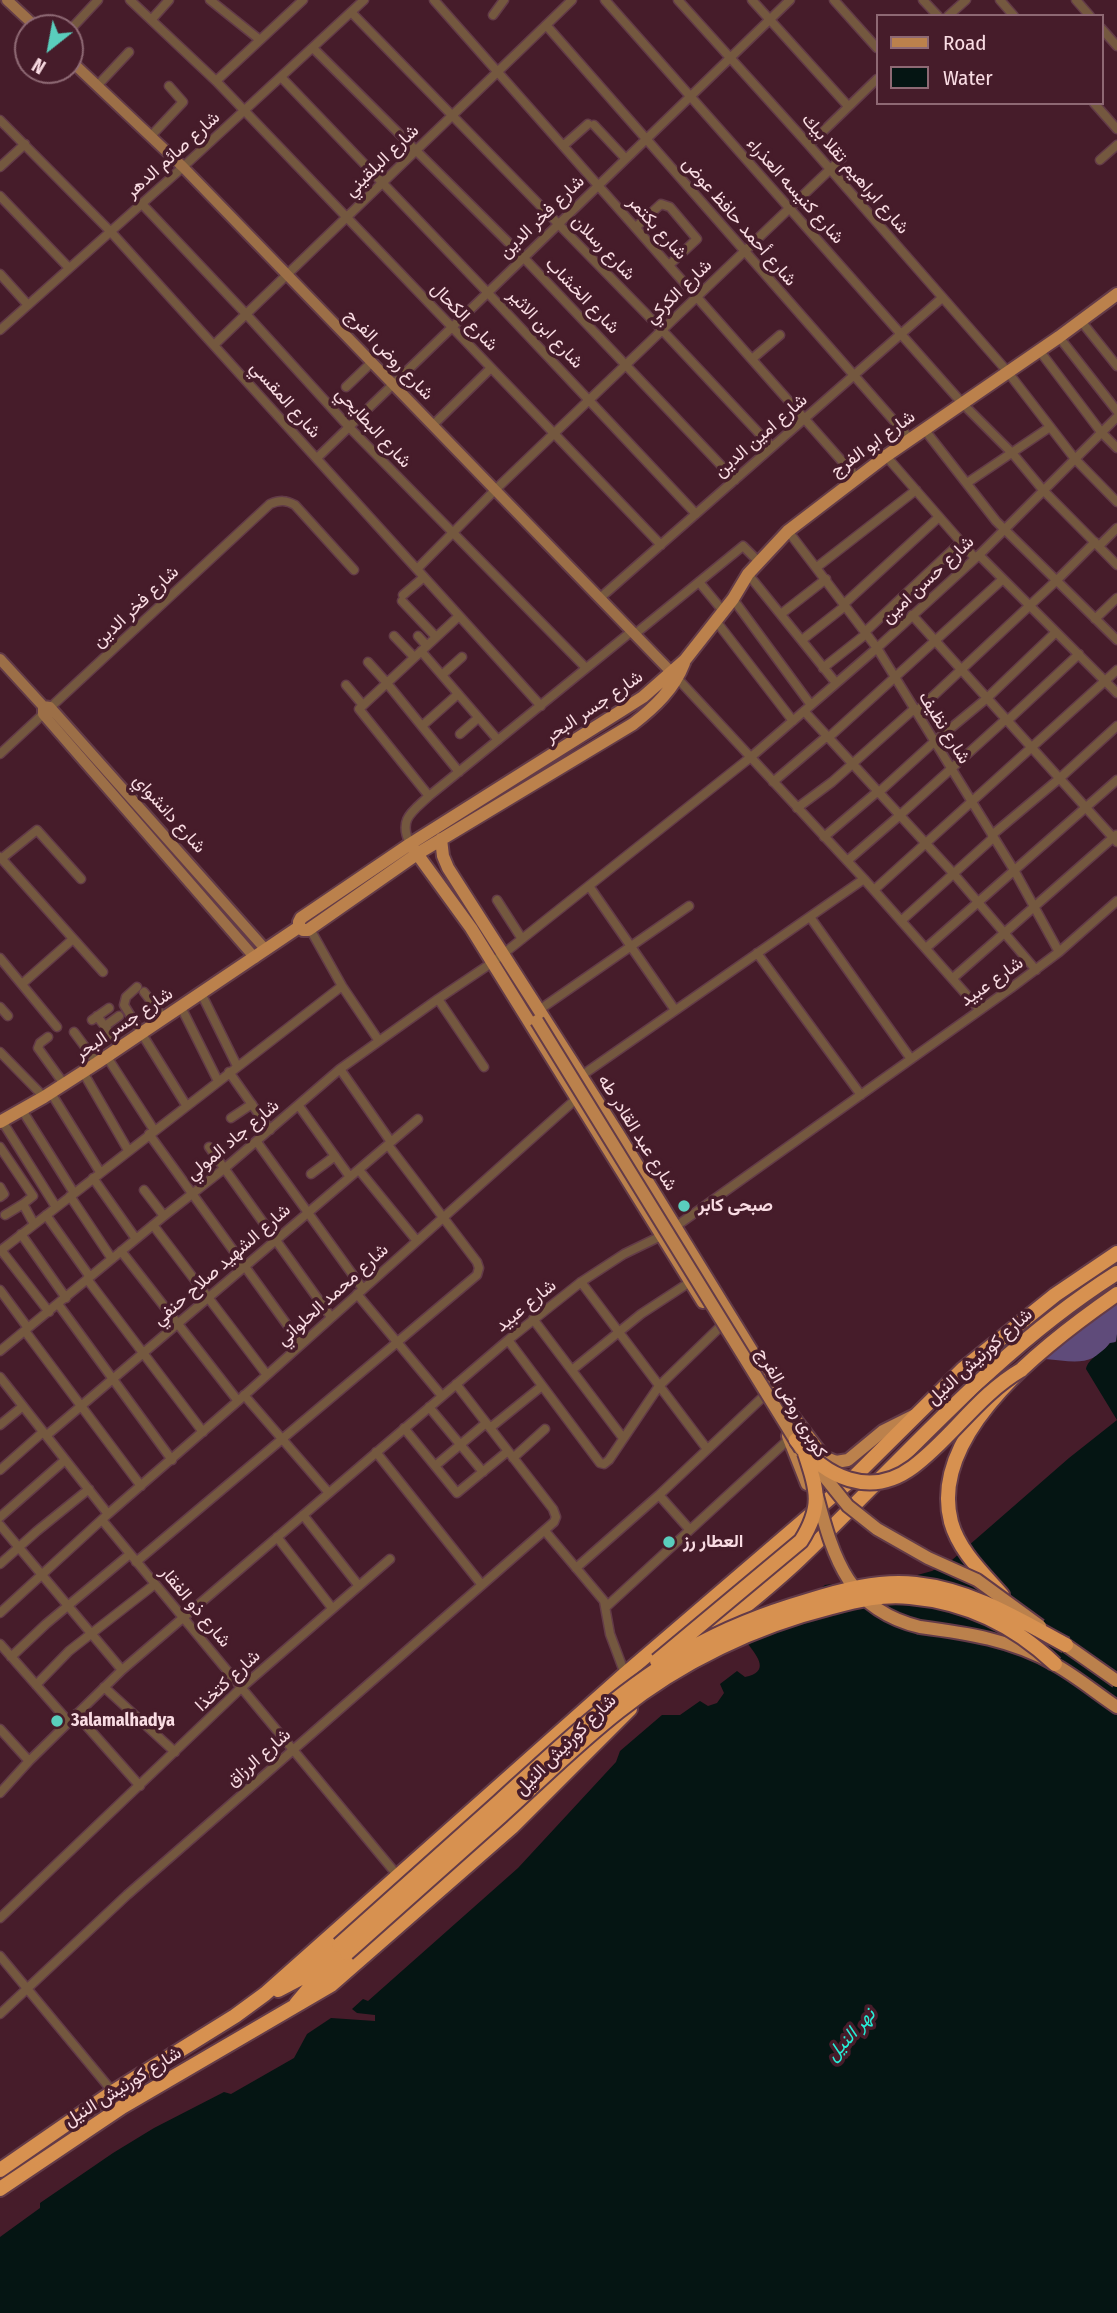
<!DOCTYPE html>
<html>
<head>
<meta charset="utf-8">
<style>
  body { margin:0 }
  #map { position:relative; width:1117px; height:2313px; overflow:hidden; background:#461c2a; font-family:"Fira Sans Condensed",sans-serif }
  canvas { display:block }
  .legend { position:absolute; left:876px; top:14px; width:228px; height:91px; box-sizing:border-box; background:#461c2a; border:2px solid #8e6974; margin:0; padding:9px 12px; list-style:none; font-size:21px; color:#f9dce3 }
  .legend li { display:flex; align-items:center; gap:14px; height:35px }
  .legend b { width:35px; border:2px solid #8e6974 }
  .north { position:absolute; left:14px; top:14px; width:70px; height:70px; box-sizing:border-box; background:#461c2a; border:2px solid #8e6974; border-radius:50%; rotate:211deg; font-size:19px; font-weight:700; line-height:28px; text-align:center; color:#f9dce3 }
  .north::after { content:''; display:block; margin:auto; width:24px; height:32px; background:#5acebd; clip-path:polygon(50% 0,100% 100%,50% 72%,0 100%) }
</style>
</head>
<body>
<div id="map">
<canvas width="1117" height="2313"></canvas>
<ul class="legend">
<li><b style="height:9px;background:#bb814c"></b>Road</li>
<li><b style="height:19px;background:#051513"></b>Water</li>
</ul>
<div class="north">N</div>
</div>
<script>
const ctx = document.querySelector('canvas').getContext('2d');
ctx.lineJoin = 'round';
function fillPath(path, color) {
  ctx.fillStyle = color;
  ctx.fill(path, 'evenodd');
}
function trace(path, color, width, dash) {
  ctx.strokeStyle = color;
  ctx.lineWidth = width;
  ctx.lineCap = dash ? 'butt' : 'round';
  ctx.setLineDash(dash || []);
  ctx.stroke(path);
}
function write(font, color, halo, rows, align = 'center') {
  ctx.font = font + ' "Fira Sans Condensed",Vazirmatn,sans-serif';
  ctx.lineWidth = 7;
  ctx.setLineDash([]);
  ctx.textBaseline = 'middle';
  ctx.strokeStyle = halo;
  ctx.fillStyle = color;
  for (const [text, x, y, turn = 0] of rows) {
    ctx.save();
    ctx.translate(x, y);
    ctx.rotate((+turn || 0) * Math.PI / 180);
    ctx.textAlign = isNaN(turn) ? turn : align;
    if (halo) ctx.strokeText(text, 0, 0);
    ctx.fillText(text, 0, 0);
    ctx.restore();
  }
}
fillPath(new Path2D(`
  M1117,1304v36l-3,3h-4c-18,25 -38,18 -65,16l30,-26z`), '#5f4b7a');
fillPath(new Path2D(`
  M1117,1334v86l-31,-51c2,-11 17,-16 24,-26l6,-1z
  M1117,1420v893h-1117v-76l40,-29v-5l73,-50 41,-25 70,-36 7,2 63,-36 13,-24 24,-16 44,3v-6l-18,-2 -5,-4 11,-10 5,2 150,-133 98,-106 4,-11 42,-36h18l20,-14 8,5 9,-3 7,-10 -4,-9 17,-13 8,6c25,-5 13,-20 3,-33l77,-59 30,-4 55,-4 22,-6 20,-11 117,-102z`), '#051513');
const street = new Path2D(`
  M130,0l86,81 445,464
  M210,0l50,40
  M434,0l422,477
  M605,0l357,403 51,51 30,36 74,75
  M678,0l131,145 198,226 68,88 42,43
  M752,0l96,106
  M834,0l43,48
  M923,0l15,16
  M1000,0l14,16
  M1076,0l14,16
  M351,12l311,318 110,117
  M493,15l11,-15
  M948,16l18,-16
  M152,19l17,-19
  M546,25l364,414
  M1101,28l16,18
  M70,30l28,-30
  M313,48l210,209 212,223
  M281,77l206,215 209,222
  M216,81l87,-81
  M97,86l32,-34
  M1094,103l23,26
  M0,120l111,112 430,474
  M594,125l31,33
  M151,136l32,-34 -14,-16
  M809,145l68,-66
  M563,146l25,-22
  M1100,160l17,-15
  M0,167l25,-23
  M0,196l69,72
  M142,204l104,110 103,113 237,241
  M636,227l25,-23 9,3 27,32 -28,26
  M0,274l28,31
  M1081,321l36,45
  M0,330l183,-163 181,-167
  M1059,337l58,74
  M214,345l358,-345
  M1039,350l62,82 16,16
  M752,359l28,-24
  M346,387l26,-25
  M433,425l58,-57
  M924,429l72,92 121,119
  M886,456l89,102
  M317,458l473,-458
  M967,483l83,-56
  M788,531l89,117 137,222 45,82
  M1099,546l18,-18
  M979,555l138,138
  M817,567l99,-77
  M417,569l79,-80 347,-332
  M748,574l88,109
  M699,582l24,29
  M403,595l21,-18
  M600,598l342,-300
  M733,599l78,106
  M402,601l34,36
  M844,604l95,-87
  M781,614l45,-35
  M912,615l205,227
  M1095,619l22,-21
  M716,621l77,100
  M865,632l96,-90
  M635,634l108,-88 16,16
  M394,636l20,21
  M418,636l9,10
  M802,640l43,-34
  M421,651l77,89
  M368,662l18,20 73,90
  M823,668l43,-34
  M442,675l20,-18
  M678,679l186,200 116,131
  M346,685l16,19
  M804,711l149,162 83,97
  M916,712l141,-132 38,-38
  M1007,721l72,-67
  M422,726l36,-32
  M460,734l18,-16
  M828,738l175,-159
  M0,754l270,-250c10,-4 16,-4 25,1l59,65
  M773,782l53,-45
  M878,793l56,-51 52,-43 70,-67
  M429,796l-70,-87 100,-93
  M797,808l35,-26 82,-73
  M992,835l68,-57 57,-52
  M824,837l53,-45
  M410,844c-12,-25 2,-32 19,-48l203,-165
  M0,857l103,115
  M1,859l36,-29 44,49
  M847,861l52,-45 106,-96
  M589,886l86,124
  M874,890l243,-220
  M497,900l25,39
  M810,917l101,142
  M901,921l92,-83
  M310,929l32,57 37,55
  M926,948l191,-168
  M757,953l104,142
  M0,958l57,69
  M953,978l163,-143
  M22,984l51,-45
  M137,987l-11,10 -2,8 62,100
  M144,992l20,26
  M201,993l36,73
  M438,999l46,68
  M0,1007l8,9
  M181,1007l37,74
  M539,1010l150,-104
  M97,1016l24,32
  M92,1020l17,-12
  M105,1026l14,-10
  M74,1032l23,31
  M48,1037l-8,6 -2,5 26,36
  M0,1052l44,45
  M107,1057l47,73
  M340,1069l51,73
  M83,1072l45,78
  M229,1072l41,58
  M581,1076l283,-197
  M51,1093l49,79
  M299,1106l51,71
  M22,1110l52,83
  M231,1118l21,-14
  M2,1121l54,86
  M149,1134l152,210
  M257,1142l106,147
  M0,1147l33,49 -10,8 11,20
  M209,1147l122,170
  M359,1170l58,71
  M311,1174l24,-18
  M93,1178l43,61
  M0,1187l4,7 -4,3
  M144,1190l20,26
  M70,1196l42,63
  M5,1215l18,-11
  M46,1215l44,62
  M153,1225l114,150
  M21,1234l45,64
  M1,1250l48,62
  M0,1251l342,-265
  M121,1251l117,150
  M87,1279l116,153
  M581,1282l126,167
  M0,1290l28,38
  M357,1294l85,102
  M58,1304l114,156
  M533,1319l90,119
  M25,1331l116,155
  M508,1340l92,123 4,1 5,-4 50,-74 61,-59
  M0,1351l164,-135 61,-48 115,-99 98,-70 55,-37 258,-205 126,-109 102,-93 138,-138
  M572,1370l69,-56 49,-32
  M0,1377l108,137
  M244,1395l85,98
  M429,1407l54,65
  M0,1425l23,-19
  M404,1428l53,65 51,-42
  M490,1428l52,-42
  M47,1435l371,-316
  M376,1452l106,133
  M513,1458l32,-29
  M435,1466l51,-43
  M0,1470l43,-38
  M659,1495l31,35
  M303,1515l56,71
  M0,1517l65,-57
  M102,1520l296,356
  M0,1525l122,145
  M545,1531l59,70 6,33 15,40
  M277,1537l55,71
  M136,1562l341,-287 2,-7 -2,-6 -89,-117
  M0,1564l37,-33 52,-42
  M576,1568l83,-73 105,-99
  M606,1607l183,-168
  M0,1613l108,-99 130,-113 338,-302
  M0,1644l68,77
  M11,1657l35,-33 84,-70
  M36,1685l33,-34 86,-67
  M104,1687l71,65
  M76,1714l64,72
  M0,1729l29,32
  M0,1793l29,-32 93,-91 386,-330 73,-58 43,-28 37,-18 14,-9 336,-239 48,-36 58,-51
  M0,1918l241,-230 149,-129
  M0,1956l113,136
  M0,2014l127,-119 427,-373 2,-5 -3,-8 -97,-125`);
const secondary = new Path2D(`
  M7,0l30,28
  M70,60l113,107 493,510
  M0,659l43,47v8l212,244
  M43,706l7,1 216,243`);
const primary = new Path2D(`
  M441,839l2,17 5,12 169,264 170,276 37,49 12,5 12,-2 35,-29 30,-15
  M410,844l61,84 232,374
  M299,927l4,3h5l109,-76 216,-130c22,-17 41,-35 51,-61
  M0,1122l44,-25 53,-34 202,-136v-5l2,-4 109,-74 233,-147 42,-37 48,-61 15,-25 40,-43 98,-75 173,-119 58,-43
  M788,1436l19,48
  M920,1627c46,6 93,13 134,37 22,12 42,29 63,43`);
const highway = new Path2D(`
  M1002,1595c-19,-22 -43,-44 -51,-73 -24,-91 101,-183 166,-228
  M710,1636c32,-28 66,-53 96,-83 100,-97 192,-205 311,-280
  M278,1990l21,-11 40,-34
  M296,2004l20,-24 31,-27
  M0,2170l113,-78 122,-76 30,-22 360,-320 226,-194 112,-111 92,-74 62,-42
  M0,2189l122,-82 209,-122 181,-158 118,-118`);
trace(street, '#633b48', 11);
trace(secondary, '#633b48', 14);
trace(primary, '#633b48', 16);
trace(highway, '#633b48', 18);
trace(street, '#74583f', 8);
trace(secondary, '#9c6f47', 10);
trace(primary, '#bb814c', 12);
trace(highway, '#d79150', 14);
const primaryBridge = new Path2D(`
  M537,1021l264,428
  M811,1460l37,46 29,23 51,29 49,22 63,46
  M817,1496c17,64 32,114 103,131
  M1060,1641l57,40`);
const highwayBridge = new Path2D(`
  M796,1440c29,37 74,59 117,27 39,-29 65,-72 108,-97
  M657,1661l144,-120c22,-35 16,-51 4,-88
  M339,1945c54,-48 108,-96 161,-144 58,-53 122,-114 190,-152 37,-21 76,-36 117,-48 35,-11 71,-21 109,-17 56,6 102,35 150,61
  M347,1953c51,-45 102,-91 154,-137 39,-35 77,-73 118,-105 62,-50 137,-85 213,-104 25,-7 51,-13 78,-10 56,5 105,29 145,67`);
trace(primaryBridge, '#633b48', 16, []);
trace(highwayBridge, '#633b48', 18, []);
trace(primaryBridge, '#bb814c', 12);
trace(highwayBridge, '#d79150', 14);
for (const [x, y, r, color] of [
  [684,1206,7,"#5acebd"],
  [669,1542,7,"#5acebd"],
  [57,1721,7,"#5acebd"]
]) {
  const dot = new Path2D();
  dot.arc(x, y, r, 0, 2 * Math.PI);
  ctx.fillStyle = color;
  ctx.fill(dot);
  trace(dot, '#461c2a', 2.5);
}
write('18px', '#f9dce3', '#461c2a', [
  ["شارع صائم الدهر",173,155,-42],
  ["شارع البلقيني",382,161,-44],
  ["شارع ابراهيم تقلا بيك",855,174,49],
  ["شارع كنيسه العذراء",795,191,48],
  ["شارع فخر الدين",542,217,-44],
  ["شارع أحمد حافظ عوض",739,222,49],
  ["شارع بكتمر",657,228,48],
  ["شارع رسلان",603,248,46],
  ["شارع الكركي",679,292,-44],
  ["شارع الخشاب",582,296,46],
  ["شارع الكحال",464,317,46],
  ["شارع ابن الاثير",545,329,47],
  ["شارع روض الفرج",389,355,46],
  ["شارع المقسي",285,400,48],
  ["شارع البطايحي",373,428,47],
  ["شارع امين الدين",761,436,-41],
  ["شارع ابو الفرج",873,444,-36],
  ["شارع حسن امين",928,580,-43],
  ["شارع فخر الدين",136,607,-43],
  ["شارع جسر البحر",594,707,-34],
  ["شارع نظيف",944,728,58],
  ["شارع دانشواي",169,814,48],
  ["شارع عبيد",992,982,-35],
  ["شارع جسر البحر",124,1024,-34],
  ["شارع عبد القادر طه",637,1133,58],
  ["شارع جاد المولي",233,1140,-40],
  ["شارع الشهيد صلاح حنفي",222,1265,-41],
  ["شارع محمد الحلواني",333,1295,-42],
  ["شارع عبيد",526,1306,-39],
  ["شارع كورنيش النيل",980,1357,-42],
  ["كوبرى روض الفرج",791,1403,60],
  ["شارع ذو الفقار",195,1607,50],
  ["شارع كتخذا",228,1681,-43],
  ["شارع كورنيش النيل",566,1745,-45],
  ["شارع الرزاق",259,1758,-41],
  ["شارع كورنيش النيل",123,2087,-32]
]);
write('bold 18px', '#f9dce3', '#461c2a', [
  ["صبحى كابر",698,1206],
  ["العطار رز",683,1542],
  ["3alamalhadya",71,1721]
], 'left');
write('italic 19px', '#27eed7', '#461c2a', [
  ["نهر النيل",851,2035,-48]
]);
</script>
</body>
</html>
